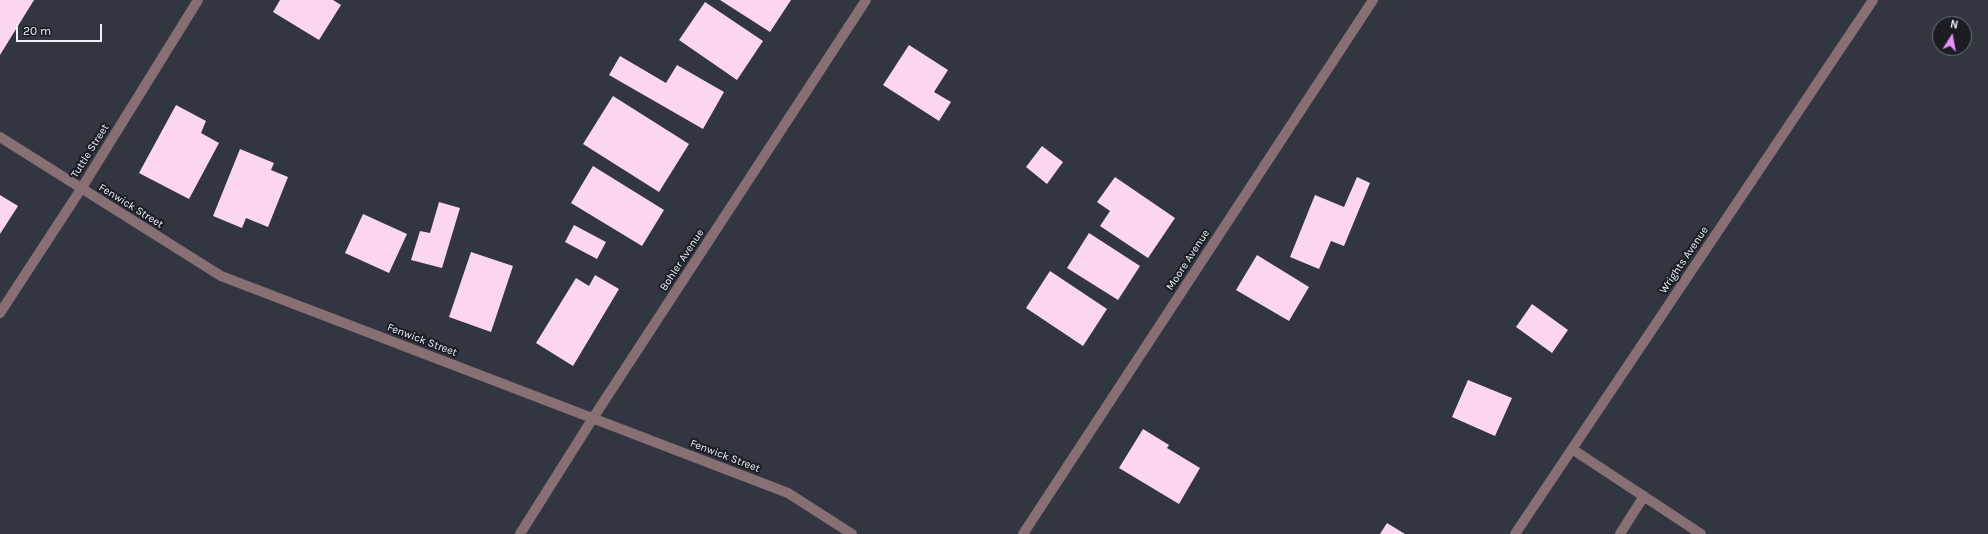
<!DOCTYPE html>
<html>
<head>
<meta charset="utf-8">
<style>
  body { margin:0 }
  #map { position:relative; width:1988px; height:534px; overflow:hidden; background:#313641; font-family:Karla,sans-serif }
  canvas { display:block }
  .north { position:absolute; left:1932px; top:16px; width:40px; height:40px; box-sizing:border-box; background:#1b1d23; border:1px solid #6f7278; border-radius:50%; rotate:11deg; font-size:11px; font-weight:700; line-height:16px; text-align:center; color:#eef1f8 }
  .north::after { content:''; display:block; margin:auto; width:14px; height:18px; background:#ea8dfd; clip-path:polygon(50% 0,100% 100%,50% 72%,0 100%) }
  .scale { position:absolute; left:16px; top:24px; width:86px; height:18px; box-sizing:border-box; border:2px solid #eef1f8; border-top:0; padding-left:5px; font-size:12px; line-height:14px; white-space:nowrap; color:#eef1f8; -webkit-text-stroke:3px #1b1d23; paint-order:stroke }
</style>
</head>
<body>
<div id="map">
<canvas width="1988" height="534"></canvas>
<div class="north">N</div>
<div class="scale">20 m</div>
</div>
<script>
const ctx = document.querySelector('canvas').getContext('2d');
ctx.lineJoin = 'round';
function fillPath(path, color) {
  ctx.fillStyle = color;
  ctx.fill(path, 'evenodd');
}
function trace(path, color, width, dash) {
  ctx.strokeStyle = color;
  ctx.lineWidth = width;
  ctx.lineCap = dash ? 'butt' : 'round';
  ctx.setLineDash(dash || []);
  ctx.stroke(path);
}
function write(font, color, halo, rows, align = 'center') {
  ctx.font = font + ' Karla,sans-serif';
  ctx.lineWidth = 4;
  ctx.setLineDash([]);
  ctx.textBaseline = 'middle';
  ctx.strokeStyle = halo;
  ctx.fillStyle = color;
  for (const [text, x, y, turn = 0] of rows) {
    ctx.save();
    ctx.translate(x, y);
    ctx.rotate((+turn || 0) * Math.PI / 180);
    ctx.textAlign = isNaN(turn) ? turn : align;
    if (halo) ctx.strokeText(text, 0, 0);
    ctx.fillText(text, 0, 0);
    ctx.restore();
  }
}
fillPath(new Path2D(`
  M0,0h34l-34,55z
  M280,0h53l8,5 -22,35 -46,-28z
  M720,0h71l-21,32z
  M705,2l58,39 -26,39 -58,-40z
  M909,45l39,25 -14,22 17,10 -12,19 -56,-36z
  M620,56l46,27 11,-18 47,27 -21,37 -94,-54z
  M613,96l76,48 -30,48 -76,-48z
  M176,105l30,16 -5,12 18,10 -30,56 -50,-26z
  M1042,146l21,16 -16,22 -21,-17z
  M240,149l34,14 -3,7 17,7 -20,50 -22,-9 -4,10 -29,-12z
  M593,166l71,44 -22,36 -71,-43z
  M1115,177l60,41 -27,40 -48,-32 10,-15 -13,-9z
  M1357,177l13,6 -26,63 -13,-5 -12,28 -29,-12 25,-62 29,12z
  M0,195l18,11 -18,28z
  M439,202l21,6 -18,60 -31,-8 9,-29 10,2z
  M363,214l44,20 -18,39 -44,-20z
  M574,225l32,17 -9,17 -32,-17z
  M1089,233l51,33 -22,34 -51,-32z
  M471,252l42,14 -22,66 -42,-15z
  M1257,255l52,32 -20,34 -53,-31z
  M1050,271l57,38 -24,37 -57,-38z
  M595,275l24,14 -46,77 -37,-23 40,-65 13,8z
  M1532,304l36,26 -16,23 -36,-26z
  M1468,380l44,18 -17,38 -43,-19z
  M1143,429l26,16 -2,3 33,20 -21,36 -60,-36z
  M1387,523l18,11h-25z`), '#fcd6f1');
trace(new Path2D(`
  M0,137l221,139 567,217 64,41
  M0,313l81,-124 117,-189
  M1572,449l129,85
  M520,534l73,-116 273,-418
  M1023,534l350,-534
  M1515,534l358,-534
  M1620,534l24,-38`), '#876f73', 10);
write('11px', '#eef1f8', '#1b1d23', [
  ["Tuttle Street",90,151,-58],
  ["Fenwick Street",131,206,32],
  ["Bohler Avenue",682,260,-57],
  ["Moore Avenue",1188,260,-57],
  ["Wrights Avenue",1684,260,-56],
  ["Fenwick Street",422,340,21],
  ["Fenwick Street",725,456,21]
]);
</script>
</body>
</html>
